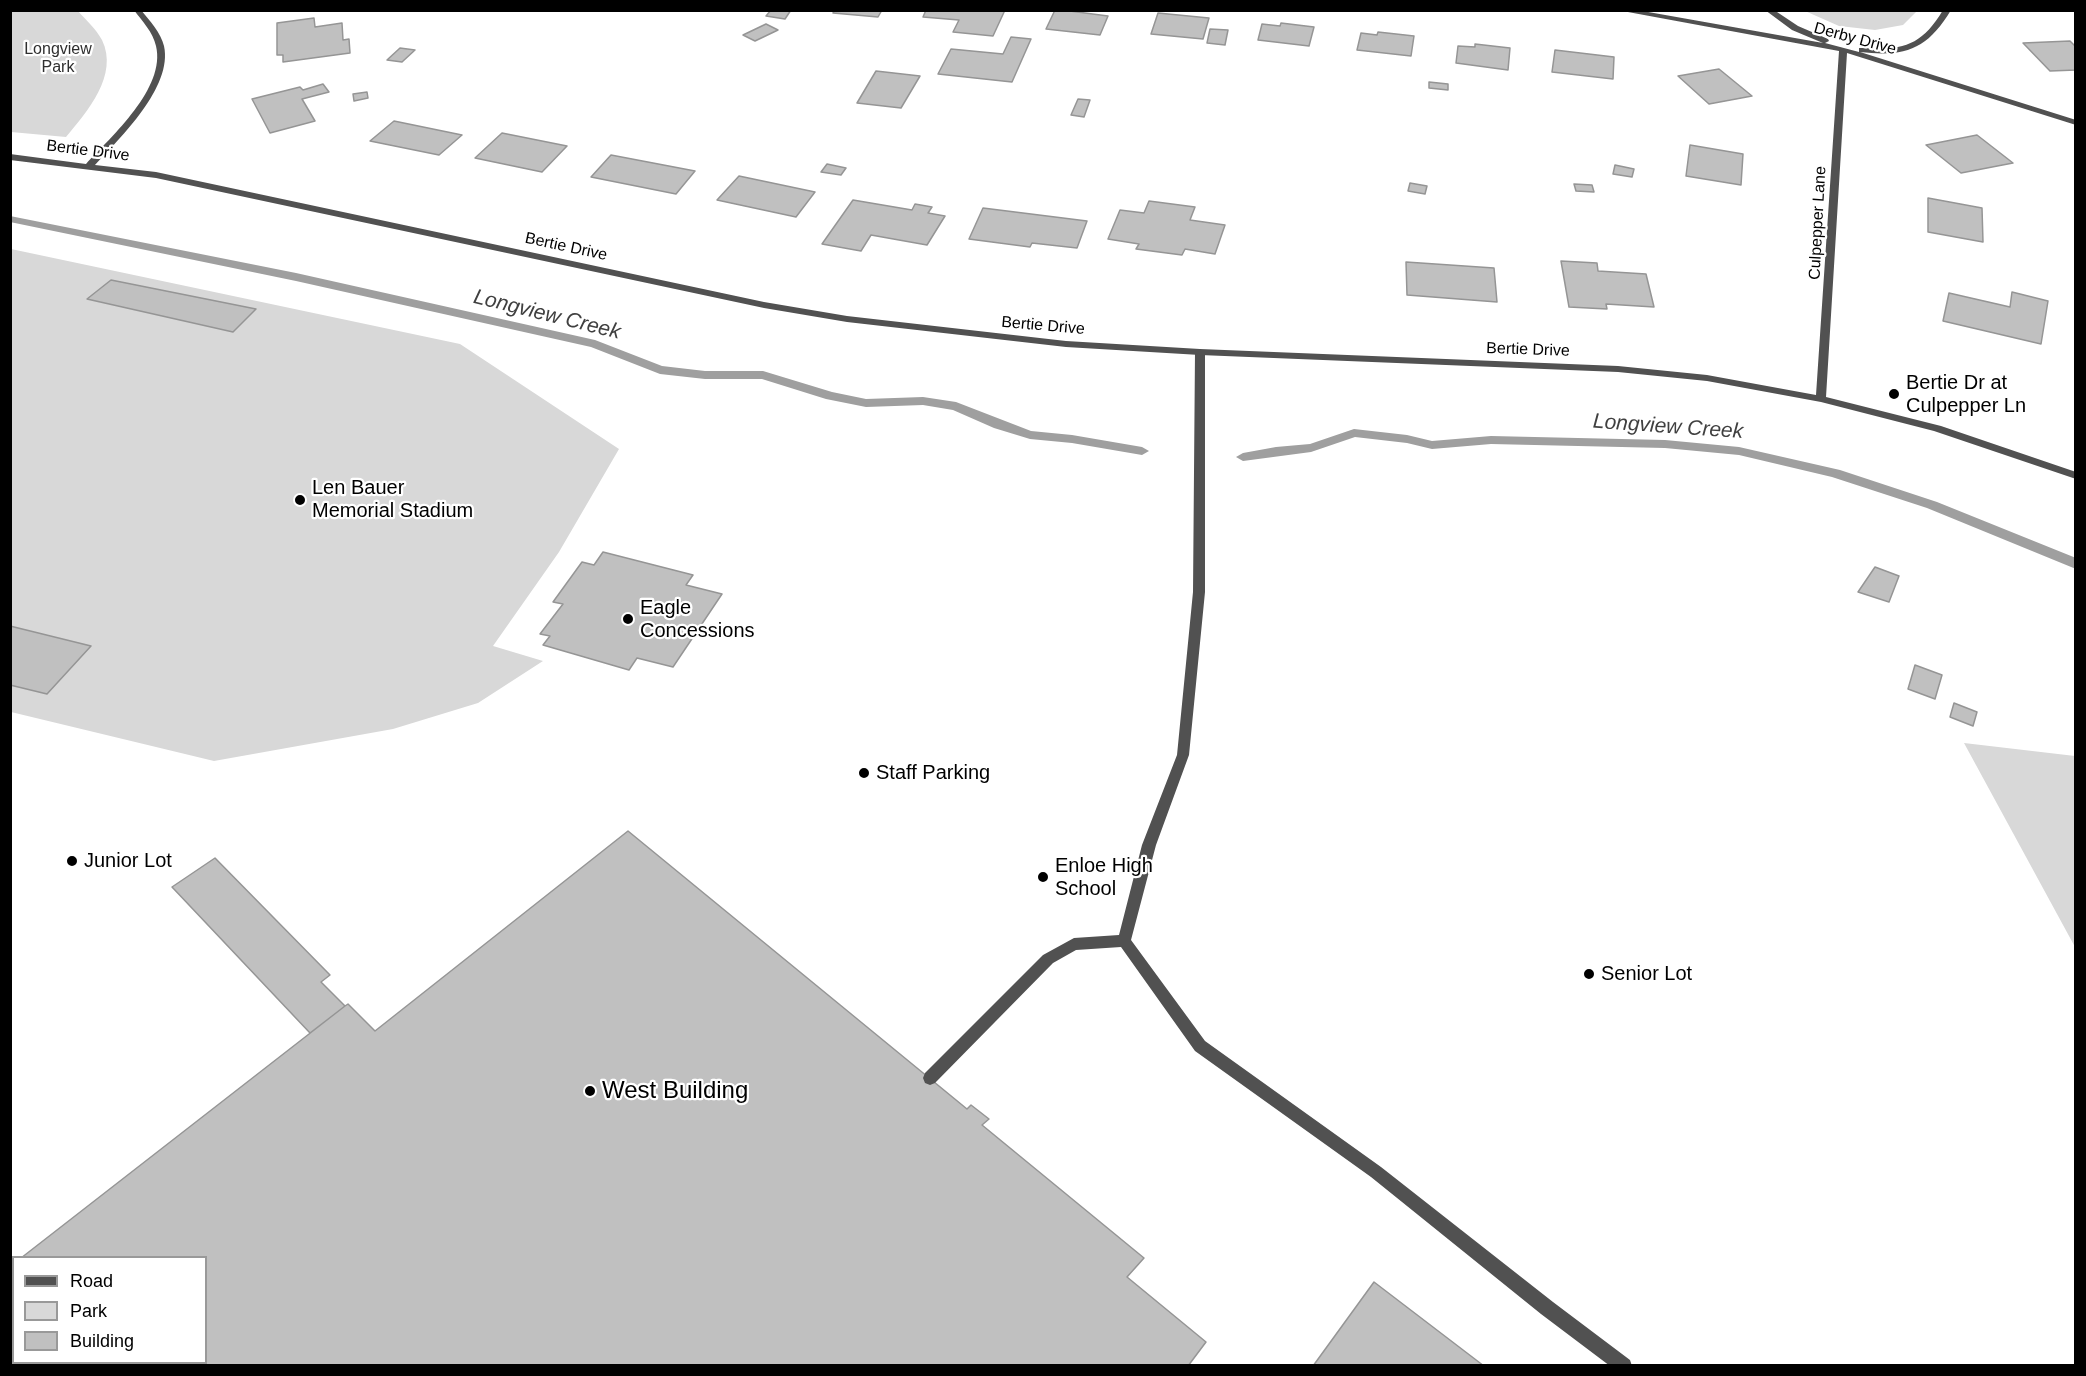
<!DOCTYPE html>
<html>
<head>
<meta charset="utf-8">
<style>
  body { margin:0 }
  #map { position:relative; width:2086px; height:1376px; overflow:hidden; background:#fff; font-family:Helvetica,sans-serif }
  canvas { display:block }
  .frame { position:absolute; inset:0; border:12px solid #000; pointer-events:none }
  .legend { position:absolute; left:12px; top:1256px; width:195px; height:108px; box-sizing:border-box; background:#fff; border:2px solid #999; margin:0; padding:8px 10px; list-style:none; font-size:18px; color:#000 }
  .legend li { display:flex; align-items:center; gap:12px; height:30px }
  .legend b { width:30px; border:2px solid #999 }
</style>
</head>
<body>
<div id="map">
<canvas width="2086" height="1376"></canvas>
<div class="frame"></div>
<ul class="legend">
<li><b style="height:8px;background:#515151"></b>Road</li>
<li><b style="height:16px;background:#d8d8d8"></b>Park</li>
<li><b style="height:16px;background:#c0c0c0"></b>Building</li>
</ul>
</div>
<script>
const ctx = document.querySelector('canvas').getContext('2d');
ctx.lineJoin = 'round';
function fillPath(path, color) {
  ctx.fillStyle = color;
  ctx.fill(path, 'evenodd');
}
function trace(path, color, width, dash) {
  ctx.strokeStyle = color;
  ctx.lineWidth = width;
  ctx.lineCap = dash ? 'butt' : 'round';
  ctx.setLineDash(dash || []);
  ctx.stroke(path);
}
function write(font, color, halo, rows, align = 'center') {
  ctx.font = font + ' Helvetica,sans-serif';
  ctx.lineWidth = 4.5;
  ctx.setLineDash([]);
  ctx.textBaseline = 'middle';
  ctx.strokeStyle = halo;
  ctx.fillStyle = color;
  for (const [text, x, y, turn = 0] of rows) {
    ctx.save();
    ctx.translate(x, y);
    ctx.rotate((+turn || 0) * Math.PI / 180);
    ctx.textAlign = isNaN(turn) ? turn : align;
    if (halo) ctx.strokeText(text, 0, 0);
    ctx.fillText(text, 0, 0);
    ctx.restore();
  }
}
fillPath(new Path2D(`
  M10,11h68c8,9 18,18 24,29 17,35 -15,72 -36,97l-55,-5z
  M1805,11l111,-1 1,1 -14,14 -28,5 -36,-4z
  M11,249l449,95 159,105 -60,103 -66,94 50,15 -65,42 -85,26 -179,32 -203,-49z
  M1964,743l111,13v191z`), '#d8d8d8');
fillPath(new Path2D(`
  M10,216l286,57 299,67 67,26 43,5h58l69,21 34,7 57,-2 33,5 75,29 41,4 70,12 7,4 -7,4 -70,-12 -42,-4 -36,-11 -41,-18 -30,-5 -57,2 -40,-8 -64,-20h-57l-45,-5 -69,-27 -295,-66 -286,-59z
  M1354,429l53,6 25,6 59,-5 174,4 74,7 101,23 97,32 139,56v11l-149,-61 -95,-31 -93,-22 -74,-7 -174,-4 -59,5 -25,-6 -52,-6 -44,15 -68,9 -7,-4 7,-4 33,-6 34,-3z`), '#9f9f9f');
const building = new Path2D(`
  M771,10h20l-6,9 -19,-3z
  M835,10h47l-4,7 -45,-4z
  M926,10h79l-12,26 -40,-4 6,-12 -36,-3z
  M1055,10h7l46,6 -8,19 -54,-6z
  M1158,13l51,5 -6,21 -52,-5z
  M314,18l1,9 27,-4 1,17 6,-1 1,14 -67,9v-7h-6v-32z
  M1281,23l33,4 -5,19 -51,-6 4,-16 18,2z
  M766,24l12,6 -23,11 -12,-6z
  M1210,29l18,1 -3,15 -18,-2z
  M1378,32l36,4 -3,20 -54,-6 4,-17 16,2z
  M1011,37l20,2 -19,43 -74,-8 13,-25 52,5z
  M2070,41l6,6v23l-26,1 -27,-28z
  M1475,44l35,4 -2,22 -52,-7 2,-17 17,1z
  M400,48l15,2 -13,12 -15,-2z
  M1555,50l59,7 -1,22 -61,-7z
  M1719,69l33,27 -43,8 -31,-28z
  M876,71l44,5 -19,32 -44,-5z
  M1429,82l19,2v6l-19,-2z
  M323,84l6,8 -27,7 13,22 -45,12 -18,-34 48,-12 3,3z
  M367,92l1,6 -14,3 -1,-7z
  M1078,99l12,1 -6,17 -13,-2z
  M394,121l68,14 -23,20 -69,-14z
  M502,133l65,13 -25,26 -67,-14z
  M1977,135l36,28 -52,10 -35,-28z
  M1690,145l53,9 -2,31 -55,-9z
  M611,155l84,16 -19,23 -85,-17z
  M827,164l19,4 -5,7 -20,-3z
  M1615,165l19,4 -2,8 -19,-3z
  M739,176l76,16 -19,25 -79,-17z
  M1410,183l17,3 -2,8 -17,-3z
  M1574,184l18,1 2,7 -18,-1z
  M1928,198l54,10 1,34 -55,-10z
  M853,200l59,10 3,-6 17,3 -4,6 17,3 -18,29 -56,-10 -10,16 -39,-7z
  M1149,201l46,6 -5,13 35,5 -10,29 -30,-5 -3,6 -46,-6 3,-5 -31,-5 12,-29 24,3z
  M983,208l104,13 -10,27 -45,-5 -2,4 -61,-8z
  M1561,261l36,2 1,8 48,3 8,33 -48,-3 1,5 -38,-2z
  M1406,262l88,6 3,34 -90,-7z
  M111,280l145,29 -23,23 -146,-33z
  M2012,292l36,9 -7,43 -98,-23 6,-28 61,14z
  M603,552l90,23 -7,10 36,9 -49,73 -36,-9 -8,12 -86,-25 7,-9 -10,-2 23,-30 -10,-2 29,-40 12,3z
  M1875,567l24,9 -10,26 -31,-10z
  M10,626l81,20 -44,48 -37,-9z
  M1915,665l27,10 -7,24 -27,-10z
  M1954,703l23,9 -4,14 -23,-9z
  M628,831l339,278 4,-4 18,14 -7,6 162,133 -17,19 79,65 -18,24h-1178v-101l4,-2v99h192v-104h-185l324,-252 3,-2 27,27z
  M215,858l115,117 -9,7 24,24 -35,27 -138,-146z
  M1374,1282l110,84h-171z`);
fillPath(building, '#c0c0c0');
trace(building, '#959595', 1.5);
fillPath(new Path2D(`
  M1200,349l5,3v240l-16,163 -33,90 -25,95 74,101 176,126 172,135 77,58 2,6h-22l-69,-52 -170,-137 -176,-126 -74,-104 -45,3 -23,13 -118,120 -5,2 -5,-2 -2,-5 2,-5 118,-118 31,-17 45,-3 23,-90 35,-90 16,-163 2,-240z`), '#515151');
fillPath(new Path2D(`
  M134,10h7c9,11 20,23 23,36 9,41 -44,92 -69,119l61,7 608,130 83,14 219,25 134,8 418,17 89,9 109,20 23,-344 -222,-41h20l186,33 -31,-13 -27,-20h9l24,16 30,13 1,2 -4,2 34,9v-4h3c40,2 59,-1 81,-38h8c-24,40 -46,47 -91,42l216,68v5l-229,-72 -21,344 115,29 135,46v7l-142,-48 -113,-29 -114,-21 -89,-9 -418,-17 -134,-8 -219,-25 -83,-14 -608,-130 -146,-18v-6l76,10c26,-28 80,-76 70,-118 -3,-14 -14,-25 -22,-36z`), '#515151');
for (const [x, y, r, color] of [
  [1894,394,6,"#000"],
  [300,500,6,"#000"],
  [628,619,6,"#000"],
  [864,773,6,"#000"],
  [72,861,6,"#000"],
  [1043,877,6,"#000"],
  [1589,974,6,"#000"],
  [590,1091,6,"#000"]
]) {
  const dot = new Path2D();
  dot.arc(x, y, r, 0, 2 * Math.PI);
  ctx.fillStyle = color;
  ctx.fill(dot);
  trace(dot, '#fff', 2);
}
write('16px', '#000', '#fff', [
  ["Derby Drive",1855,39,15],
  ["Bertie Drive",88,151,7],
  ["Culpepper Lane",1818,223,-87],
  ["Bertie Drive",566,247,12],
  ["Bertie Drive",1043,326,5],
  ["Bertie Drive",1528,350,2]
]);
write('16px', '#2f2f2f', '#fff', [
  ["Longview",58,50],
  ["Park",58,68]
]);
write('20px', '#000', '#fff', [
  ["Bertie Dr at",1906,383],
  ["Culpepper Ln",1906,406],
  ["Len Bauer",312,488],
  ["Memorial Stadium",312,511],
  ["Eagle",640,608],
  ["Concessions",640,631],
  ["Staff Parking",876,773],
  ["Junior Lot",84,861],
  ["Enloe High",1055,866],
  ["School",1055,889],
  ["Senior Lot",1601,974]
], 'left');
write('italic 21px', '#404040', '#fff', [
  ["Longview Creek",547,315,14],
  ["Longview Creek",1668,427,4]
]);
write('24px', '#000', '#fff', [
  ["West Building",602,1091]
], 'left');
</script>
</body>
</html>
